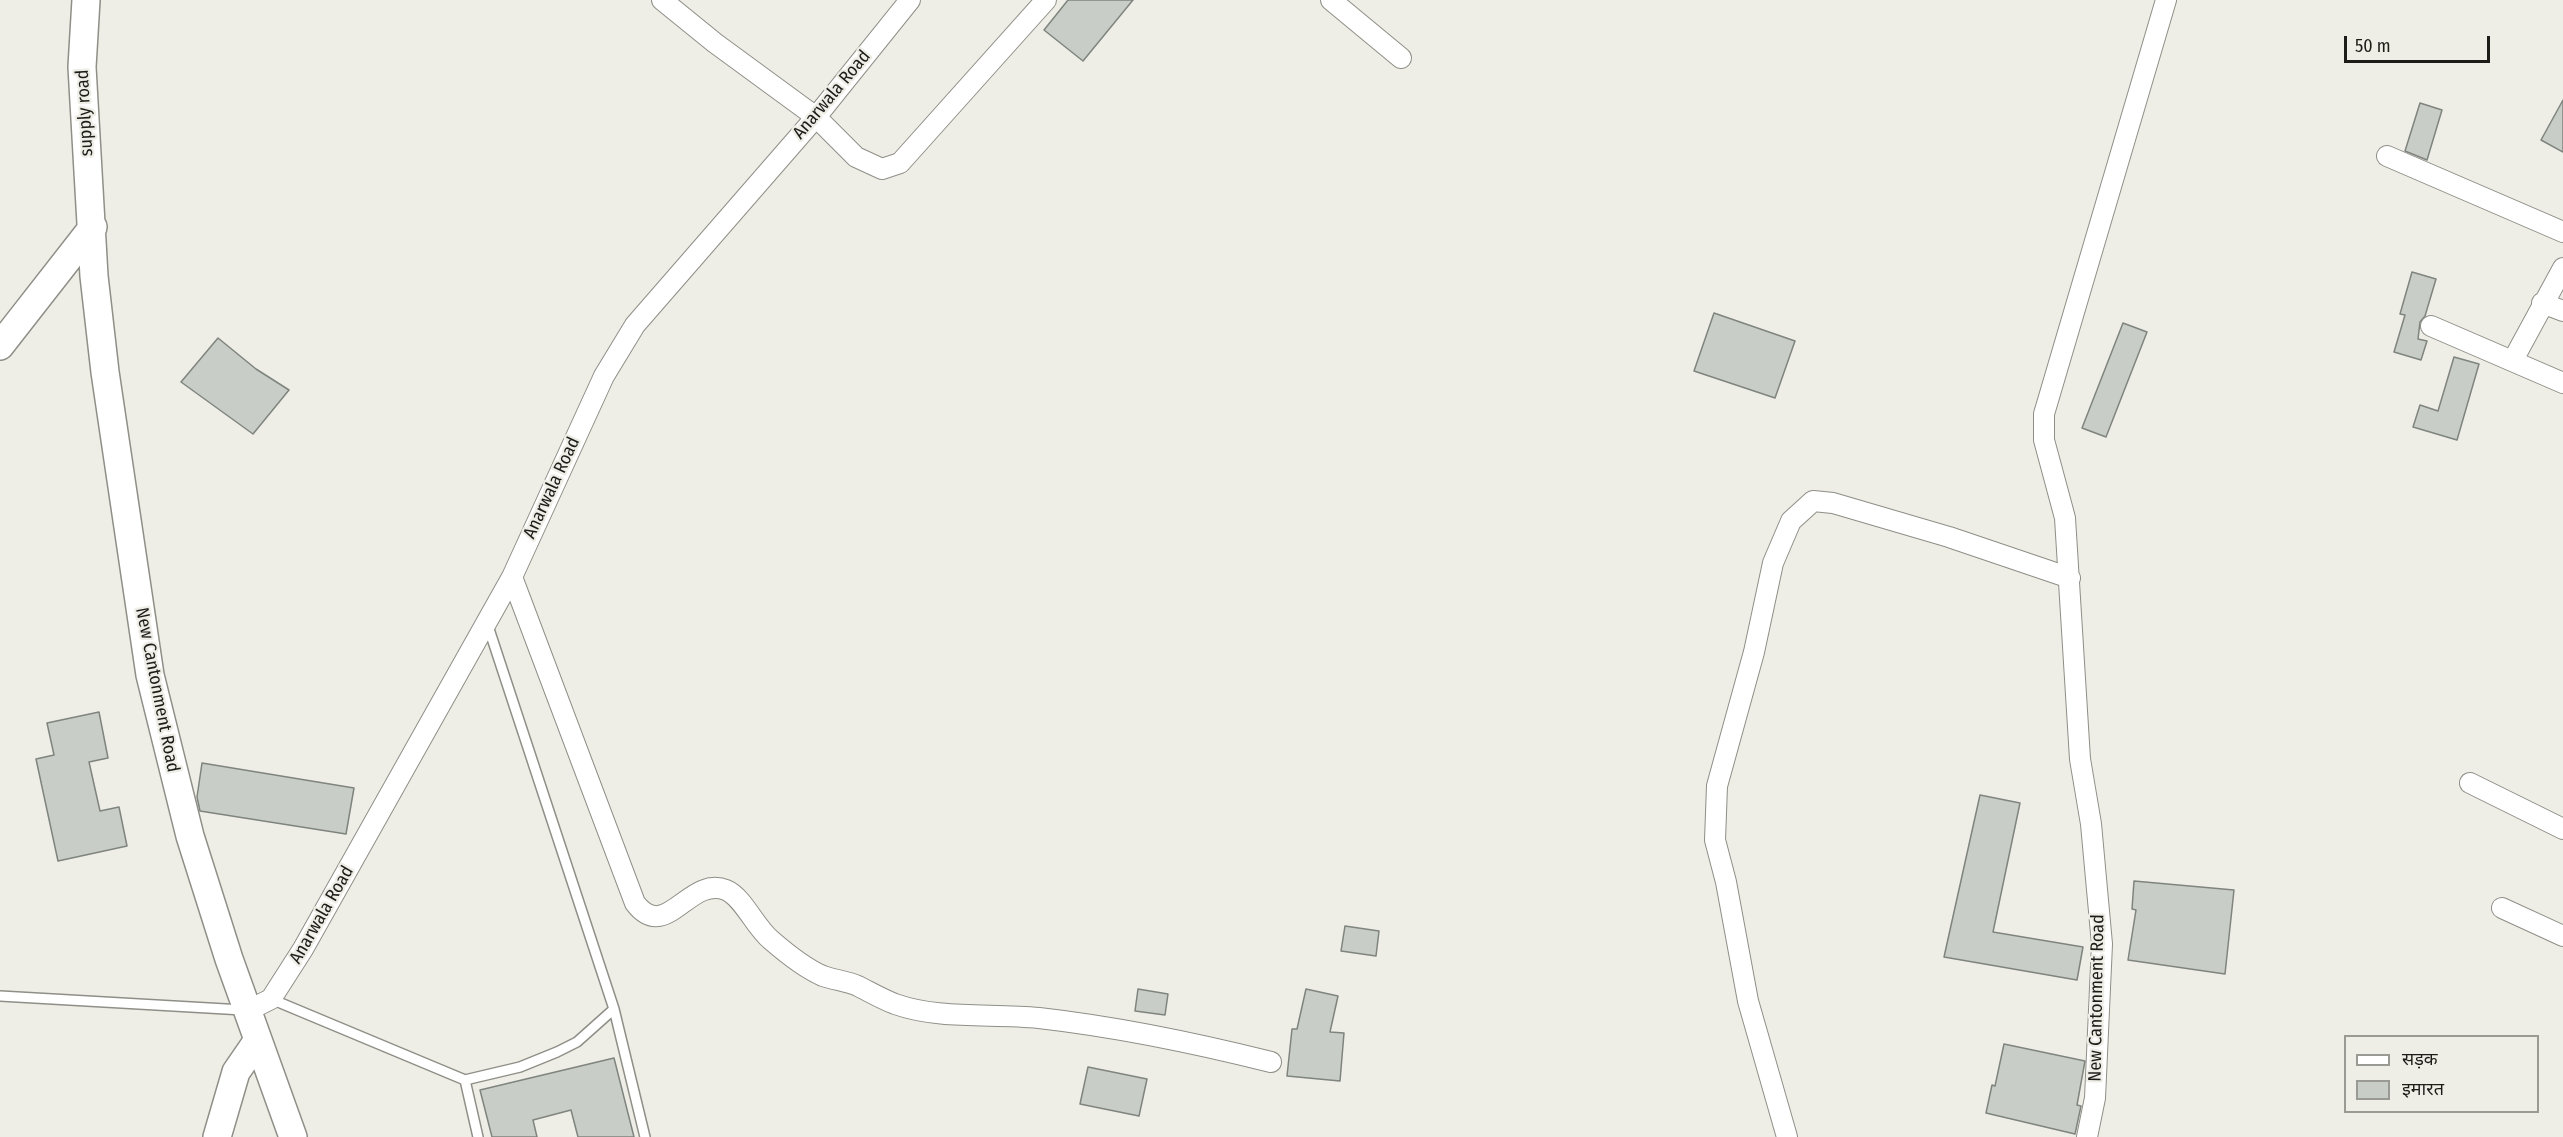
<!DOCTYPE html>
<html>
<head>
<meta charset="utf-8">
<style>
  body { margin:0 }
  #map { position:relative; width:2563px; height:1137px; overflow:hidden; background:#eeeee6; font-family:"Fira Sans Condensed","Noto Sans Devanagari",sans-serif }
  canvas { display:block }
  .legend { position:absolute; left:2344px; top:1035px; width:195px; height:78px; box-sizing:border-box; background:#eeeee6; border:2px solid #9a9a94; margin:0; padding:8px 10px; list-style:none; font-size:18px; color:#1c1c19 }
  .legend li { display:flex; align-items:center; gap:12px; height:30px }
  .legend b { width:30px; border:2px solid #9a9a94 }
  .scale { position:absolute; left:2344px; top:36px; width:146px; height:27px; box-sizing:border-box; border:3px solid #1c1c19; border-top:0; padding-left:8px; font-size:18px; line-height:21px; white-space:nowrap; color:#1c1c19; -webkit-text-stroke:4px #eeeee6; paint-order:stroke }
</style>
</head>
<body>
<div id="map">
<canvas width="2563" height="1137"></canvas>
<ul class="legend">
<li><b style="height:8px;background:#fff"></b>सड़क</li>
<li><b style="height:16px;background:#c8cec7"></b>इमारत</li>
</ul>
<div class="scale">50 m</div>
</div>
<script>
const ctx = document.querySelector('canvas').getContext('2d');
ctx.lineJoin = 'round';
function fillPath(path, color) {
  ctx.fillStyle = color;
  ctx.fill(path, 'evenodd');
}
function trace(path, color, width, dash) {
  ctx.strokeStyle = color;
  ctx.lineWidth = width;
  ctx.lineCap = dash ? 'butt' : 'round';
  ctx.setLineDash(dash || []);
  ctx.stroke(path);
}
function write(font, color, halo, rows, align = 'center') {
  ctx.font = font + ' "Fira Sans Condensed",sans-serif';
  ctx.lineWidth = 4.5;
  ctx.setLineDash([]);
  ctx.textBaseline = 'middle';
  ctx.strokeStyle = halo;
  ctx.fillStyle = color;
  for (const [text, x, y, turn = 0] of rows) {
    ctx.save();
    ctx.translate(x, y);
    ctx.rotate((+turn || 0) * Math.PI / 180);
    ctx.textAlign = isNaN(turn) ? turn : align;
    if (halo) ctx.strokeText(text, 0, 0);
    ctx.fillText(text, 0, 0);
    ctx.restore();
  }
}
const building = new Path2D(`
  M1068,0h65l-50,61 -39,-31z
  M2563,100v52l-22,-12z
  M2420,103l22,7 -15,50 -22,-9z
  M2412,272l24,7 -11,37 -5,6 -2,17 9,2 -6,19 -27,-8 11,-37 -5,-1z
  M1714,313l81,28 -20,57 -81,-27z
  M2123,323l24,9 -41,105 -24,-9z
  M218,338l38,31 33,21 -36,44 -72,-52z
  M2454,357l25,7 -22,76 -44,-13 7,-22 18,6z
  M99,712l9,46 -19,4 11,49 19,-4 8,39 -69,15 -22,-102 18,-4 -7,-32z
  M202,763l152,25 -8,46 -146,-23 -3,-14z
  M1980,795l40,8 -27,129 90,15 -6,33 -133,-23z
  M2134,881l100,9 -9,84 -97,-14 8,-50 -4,-1z
  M1345,926l34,5 -3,25 -35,-5z
  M1138,989l30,5 -3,21 -30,-4z
  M1306,989l32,7 -8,36 14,1 -4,48 -53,-5 5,-47h5z
  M2004,1044l81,17 -8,44 4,1 -6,28 -89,-21 6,-28 3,1z
  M614,1058l20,79h-56l-7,-27 -38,10 4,17h-45l-12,-47z
  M1088,1067l59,12 -8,37 -59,-12z`);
fillPath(building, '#c8cec7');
trace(building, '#7f847e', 1.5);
const lane = new Path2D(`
  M487,623l127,386 31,128
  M0,996l243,14
  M271,999l194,81 55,-13 37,-15 20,-10 37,-33
  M465,1080l13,57`);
const street = new Path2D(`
  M662,0l53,43 101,74 40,40 26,12 18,-6 146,-163
  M1331,0l70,58
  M2387,156l176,76
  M2542,303l21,8
  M2431,326l132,57
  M2513,360l50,-92
  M512,577l123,326c31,41 54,-28 91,-13 17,7 29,37 45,50 15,13 33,28 52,36 11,4 24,5 35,10 12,6 24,13 37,18 45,16 97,9 144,14 79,9 156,25 232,44
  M2470,783l93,46
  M2502,908l61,28
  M249,1010l22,-11 32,-50 209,-372 92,-201 31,-51 181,-208 94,-117
  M1787,1137l-39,-136 -22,-119 -11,-42 2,-54 37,-134 19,-89 18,-42 22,-20 20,2 116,34 121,41
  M2087,1137l8,-39 7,-154 -11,-120 -11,-65 -15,-241 -21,-78v-26l122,-414`);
const secondary = new Path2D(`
  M86,0l-4,67 12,209 11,96 45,303 40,161 39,123 64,178
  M0,346l93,-119
  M217,1137l19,-65 22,-32`);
trace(lane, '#8f8f88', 12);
trace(street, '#8f8f88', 22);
trace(secondary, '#8f8f88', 30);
trace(lane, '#fff', 9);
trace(street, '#fff', 20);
trace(secondary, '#fff', 27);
write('18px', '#1c1c19', '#eeeee6', [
  ["Anarwala Road",832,95,-50],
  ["supply road",85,113,-93],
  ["Anarwala Road",552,488,-65],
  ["New Cantonment Road",157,690,79],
  ["Anarwala Road",322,915,-60],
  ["New Cantonment Road",2097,998,-89]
]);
</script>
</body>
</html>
